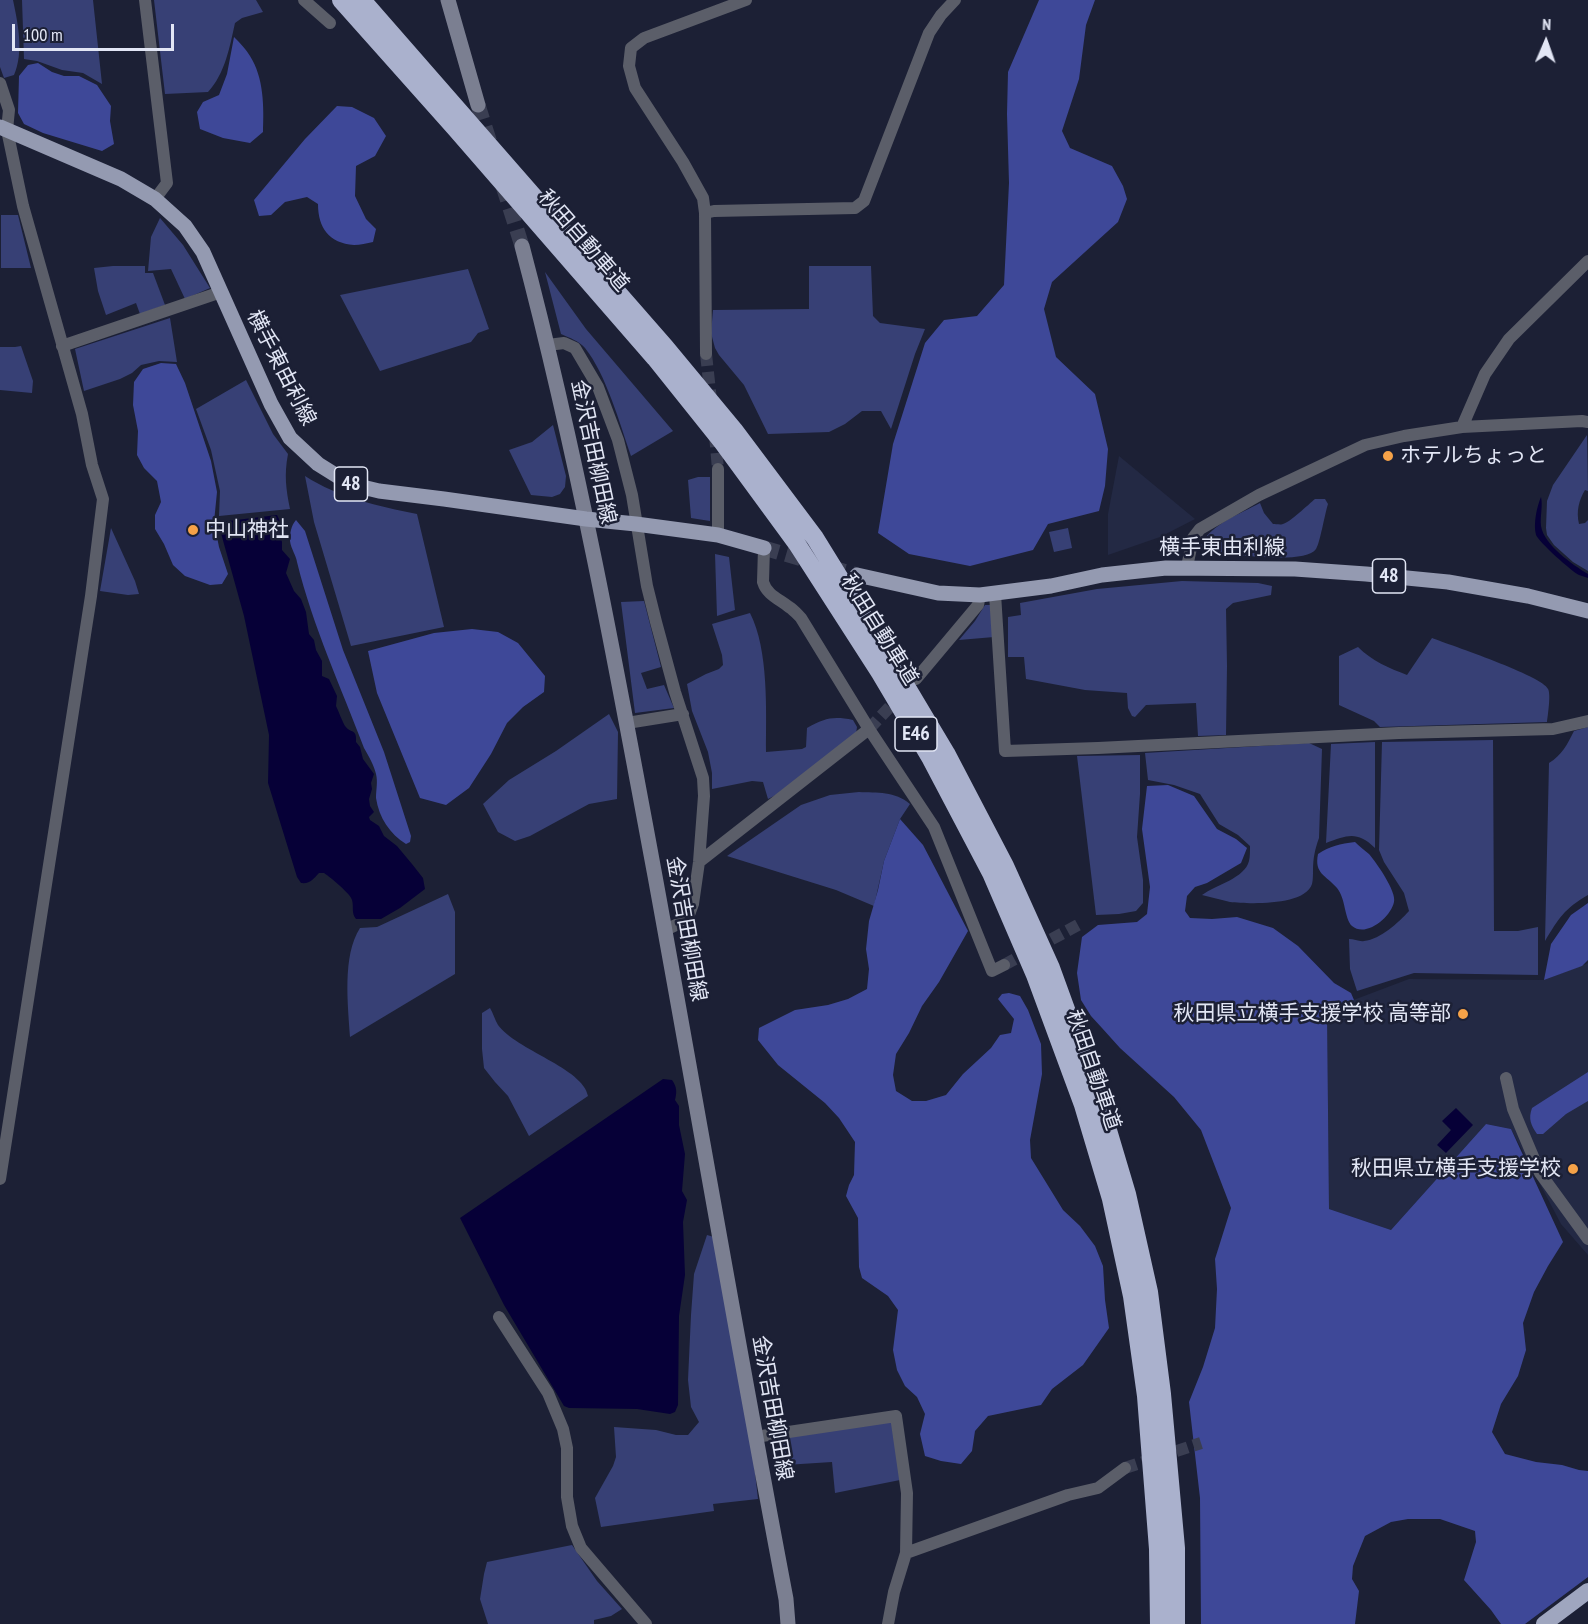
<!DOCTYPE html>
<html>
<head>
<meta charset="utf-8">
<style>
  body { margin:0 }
  #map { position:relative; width:1588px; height:1624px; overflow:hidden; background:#1c2035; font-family:"PT Sans Narrow",sans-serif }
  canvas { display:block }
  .north { position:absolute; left:1516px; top:12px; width:60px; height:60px; -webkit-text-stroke:4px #1c2035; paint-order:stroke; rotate:2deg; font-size:16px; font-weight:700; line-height:24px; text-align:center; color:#e2e6f5 }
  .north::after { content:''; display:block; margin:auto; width:21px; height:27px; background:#e2e6f5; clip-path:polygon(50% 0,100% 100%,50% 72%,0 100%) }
  .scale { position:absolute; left:12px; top:24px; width:162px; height:27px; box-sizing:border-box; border:3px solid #e2e6f5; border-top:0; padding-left:8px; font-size:18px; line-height:21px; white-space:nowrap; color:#e2e6f5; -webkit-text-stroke:4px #1c2035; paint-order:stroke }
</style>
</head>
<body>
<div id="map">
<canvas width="1588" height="1624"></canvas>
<div class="north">N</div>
<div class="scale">100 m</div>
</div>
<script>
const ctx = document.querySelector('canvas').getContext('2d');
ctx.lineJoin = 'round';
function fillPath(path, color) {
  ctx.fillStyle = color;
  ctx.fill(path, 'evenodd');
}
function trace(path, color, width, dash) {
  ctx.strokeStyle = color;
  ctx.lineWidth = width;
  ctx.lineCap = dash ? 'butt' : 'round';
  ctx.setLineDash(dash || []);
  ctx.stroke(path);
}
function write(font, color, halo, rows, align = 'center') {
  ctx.font = font + ' "PT Sans Narrow","Noto Sans JP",sans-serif';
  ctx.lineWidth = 5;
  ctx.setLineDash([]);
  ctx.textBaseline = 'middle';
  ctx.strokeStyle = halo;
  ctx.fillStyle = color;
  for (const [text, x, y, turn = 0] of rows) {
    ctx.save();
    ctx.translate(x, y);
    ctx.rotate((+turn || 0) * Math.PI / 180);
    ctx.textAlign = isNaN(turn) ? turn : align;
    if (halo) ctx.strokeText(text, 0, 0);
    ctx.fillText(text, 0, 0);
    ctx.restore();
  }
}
fillPath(new Path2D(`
  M1119,456l76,63 -35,18 -52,18v-41z
  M1588,963v292l-27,-31 -50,-95 -25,-5 -95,106 -62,-21 -2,-199 82,-31 135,1z`), '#232944');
fillPath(new Path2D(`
  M0,0h13c5,24 11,52 1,75l-10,3 -4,-11z
  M22,0h71l9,84 -19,-11 -21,-3 -25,-9 -13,-2z
  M154,0h102l7,12 -21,6 -7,5c-5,23 -10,51 -27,69l-43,2z
  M1,215h17l13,53h-30z
  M160,218l23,27 27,43 -25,11 -14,-30 -23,2 3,-34z
  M113,266h32v7h8l12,32 -25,9 -4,-11 -30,12 -8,-24 -4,-23z
  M809,266h62l2,50 7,7 45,6 -10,25 -24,75 -10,-18h-19l-17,13 -16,8 -61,2 -24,-49 -25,-30 -4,-7 -4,-15 2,-23 96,-1z
  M468,269l21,60 -11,4 -7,9 -91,29 -40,-76z
  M545,272l41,57 87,102 -42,25c-11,-32 -25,-82 -46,-108 -6,-7 -15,-10 -24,-14z
  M170,318l7,44 -18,-1 -18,4 -9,8 -12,6 -36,12 -9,-42z
  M21,346l12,35 -1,12 -32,-3v-43h15z
  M246,380l27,54 15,20c-4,21 -2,35 2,55l-71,7 1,-25 -9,-41 -15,-41z
  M553,425l13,51 -1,11 -5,7 -8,3 -21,-2 -22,-45 23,-8z
  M1587,435l1,56 -3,-1c-6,10 -9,21 -6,34l6,-1 3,-3v51l-15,-9 -19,-17 -7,-10 -1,-7 1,-27 6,-16z
  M305,476c34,22 73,30 112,38l27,113 -93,19 -37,-124z
  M698,477h12v44l-19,-3 -3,-38z
  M1315,499h10l3,5c-3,9 -8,39 -12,45 -11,17 -94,4 -114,1l-1,-5c10,-21 39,-31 59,-42l4,10 9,11c2,0 9,1 10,0 6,-1 26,-20 32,-25z
  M111,528l24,53 4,13 -11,1 -28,-4z
  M1068,528l4,20 -18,4 -5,-20z
  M715,554l14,3 6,53 -18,6z
  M1182,581l76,2 14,3 -1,9 -38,8 -7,6 1,57 -1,69 -28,1 -2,-33 -50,2 -11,12 -3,-1 -4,-8 -1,-15 -42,-3 -59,-11 -2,-22h-16v-40l13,-2 -1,-12 77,-14z
  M644,601l17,66 -20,6 6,16 17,-4 10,23 -39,5 -14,-111z
  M985,605h9v32l-35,3 16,-19z
  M750,613c19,37 16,98 16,139l36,-3 4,-2 1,-19c18,-10 26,-12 46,-8l4,7 -1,7 -68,55 -20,10 -5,-17 -11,-1 -40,8v-16l-4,-21 -16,-41 -5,-27 19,-10 13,-5 4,-4 -1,-10 -10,-31z
  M1432,638c18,7 111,38 116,51 3,5 0,25 -1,33l-167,5 -6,-6 -35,-16v-49l19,-9c14,14 31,21 49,28z
  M609,714l9,18 -1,67 -28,5 -59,32 -15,5 -17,-9 -15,-28 26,-24 47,-29z
  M1588,727v168c-24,14 -29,23 -43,46l4,-178c13,-8 18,-18 25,-32z
  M1493,740l1,191h24l20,-4v48l-124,-2 -57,18 -7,-22 -1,-30c5,0 11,3 15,2 17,-2 34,-18 45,-30l-5,-18 -20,-31 -5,-12 3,-108z
  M1375,742v106c-18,-17 -27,-13 -49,-5l5,-99z
  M1309,743l13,6 -3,89c-4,11 -6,20 -6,32 0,4 0,10 -1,14 -7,22 -63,20 -82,18 -9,-2 -19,-5 -28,-7 14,-10 43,-17 47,-34 1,-4 1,-10 1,-15l-12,-11 -19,-11 -19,-30 -26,-9 -26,-5 -3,-27z
  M1140,755v39l-3,43 6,43v23l-7,8 -17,3 -23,1 -19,-159z
  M859,792c18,1 36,-1 51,12l-10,15 -16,42 -10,45 -38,-16 -109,-34 74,-51 29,-10z
  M448,894l7,18v62l-105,63c-2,-32 -8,-81 10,-109l17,-1z
  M490,1008c3,5 5,12 8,17 18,25 85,43 90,71l-59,40 -21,-40 -13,-14 -11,-14 -2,-19v-36z
  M707,1235l7,2 40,227 4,35 -45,5 1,7 -113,16 -6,-29 18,-32 3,-9 -2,-30 42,3 20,5h12l11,-13 -8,-15 -3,-27 3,-65 3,-41z
  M894,1420l6,60 -65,13 -3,-31 -47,3 -4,-27z
  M572,1545l25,36 25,28 -11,7 -17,4v4h-106l-8,-25 4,-25 3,-12z`), '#374075');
fillPath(new Path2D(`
  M1039,0h56l-9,25 -7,54 -17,52 8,17 42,18 11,20 4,13 -9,23 -66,60 -8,27 12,48 39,37 13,55 -3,37 -6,25 -51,13 -15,26 -63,16 -61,-12 -31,-21 15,-89 32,-101 19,-23 33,-4 27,-31 5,-102 -2,-69 1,-42z
  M234,37c6,6 12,12 16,19 14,22 14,51 13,76l-13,11 -27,-5 -23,-9 -3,-17 6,-10 16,-7 8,-21z
  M38,63l14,9 12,4h15l18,9 14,21 -1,15 4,23 -12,7 -59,-18 -19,-9 -6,-11 1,-37 9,-11z
  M337,106l15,1 22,11 12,18 -11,20 -19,10 -1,30 11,23 10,10 -3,13c-6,1 -13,3 -19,3 -25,-2 -36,-17 -36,-41l-11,-7 -22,5 -14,13 -12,1 -5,-16 51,-61z
  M161,363l15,1 9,19 26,78 6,31 -3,30 5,25 9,27 -6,10 -12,1 -25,-9 -12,-11 -9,-21 -9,-15v-14l6,-13 -4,-21 -13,-13 -7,-13 1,-24 -5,-26 1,-23 9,-13z
  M296,520l9,11 38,119 41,102 27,84 -1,6 -4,2c-16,-10 -27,-26 -30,-46 0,-8 2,-16 0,-24 -2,-9 -7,-17 -12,-26 -23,-61 -51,-121 -67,-186 -1,-7 -6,-13 -7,-21 0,-9 1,-15 6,-21z
  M472,629l26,3 20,11 27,33 -1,16 -21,15 -16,16 -16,31 -22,34 -23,17 -26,-7 -43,-105 -9,-42 66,-18z
  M1168,785l26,11 23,33 19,10 11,9 -6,15 -34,20 -12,4 -8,9 -2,15 5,7 22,1 25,-2 36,11 25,18 36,37 17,10 3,7 -27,10 2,199 62,21 95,-106 25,5 52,113 -15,24 -14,26 -11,31 3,27 -8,26 -17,28 -9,28 13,22 31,8 26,3 17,5 9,1v106l-63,47h-24l-10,-14 -27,-30 12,-38 -1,-11 -35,-12h-32l-17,3 -26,14 -12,30 -1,13 7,12 -4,33h-154l-1,-126 -11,-96 14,-35 12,-39 2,-39 -2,-30 16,-51 -30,-78 -27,-33 -54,-49 -18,-20 -11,-12 -10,-16 -4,-27 5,-36 16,-12 39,-3 10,-8 3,-27 -8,-58 5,-43z
  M900,819l23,26 45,86 -29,51 -17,24 -13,27 -13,21 -3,21 3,16 16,10h14l20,-6 17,-21 28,-26 9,-13 11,-2 3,-14 -16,-20 4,-5 7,-1 11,3 8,14 13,34 1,30 -12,66 1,18 32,52 17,16 15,20 8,20 2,34 4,28 -26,37 -31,24 -11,16 -53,11 -13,15 -3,20 -11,13 -20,-3 -16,-5 -5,-22 5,-20 -8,-17 -12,-11 -8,-16 -4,-20 5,-40 -10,-14 -26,-18 -3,-11 -1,-49 -12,-22 3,-11 5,-10 1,-33 -16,-24 -14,-15 -47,-38 -20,-25 1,-12 36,-18 33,-5 20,-6 19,-10 2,-20 -3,-20 3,-28 9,-31 6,-29z
  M1355,842c4,4 9,8 14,12 7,8 28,38 25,48 -3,15 -28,36 -42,24 -8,-8 -6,-27 -15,-38 -11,-13 -23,-14 -19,-34 12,-8 22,-10 37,-12z
  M1588,903v57l-6,6 -38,14 7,-36 20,-29z
  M1588,1072v29l-22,13 -23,20h-6c-6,-9 -9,-15 -5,-26z`), '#3e4898');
fillPath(new Path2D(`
  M1541,497c2,9 -1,19 0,29 3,19 32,39 47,48v4c-3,-1 -6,-2 -9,-3 -8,-4 -40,-33 -43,-40 -3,-11 1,-29 5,-38z
  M277,515l7,14 -4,6 2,7v8l8,9 -4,14 8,18 7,8 5,13 3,22 5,6 2,10 6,11v15l7,3 8,17 -1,10c3,6 6,15 9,20 6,8 12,2 11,16l4,5 3,12 11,15 -3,9 1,6 -3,10 1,7 4,6 -5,5 1,3 9,6 5,10 13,10 15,18 11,14 2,11 -25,19 -19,11h-25c-5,-6 -2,-12 -4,-19 -1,-6 -22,-23 -28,-27h-5c-6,6 -8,11 -18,10l-4,-6 -29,-94 1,-48 -25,-119 -25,-90 1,-4z
  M663,1079l9,1c5,7 5,12 3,20l4,6v19l6,29 -3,37 5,9 -4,22 2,53 -6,41 -1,89 -3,7 -5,2 -33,-5 -68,-1 -5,-2 -60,-101 -44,-87z
  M1456,1108l17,17 -27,28 -9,-8 14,-15 -9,-9z`), '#060037');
trace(new Path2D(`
  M706,354l5,46
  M715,435l3,34
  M869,729l32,-34
  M1004,965l74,-40
  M1125,1468l76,-25`), '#3a3e52', 12, [12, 6]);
trace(new Path2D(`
  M478,105l13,41
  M503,186l19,60`), '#3a3e52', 15, [15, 8]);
trace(new Path2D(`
  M764,548l93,27`), '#3a3e52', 15, [15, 8]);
trace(new Path2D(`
  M145,0l22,183 -12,16
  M304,0l26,23
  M0,83l9,27 -2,20 16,76 59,208 10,51 11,34 -12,97 -91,583
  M705,213l-2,-15 -20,-36 -48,-74 -6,-22 2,-18 13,-10 102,-38
  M548,345l16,-2 11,5 23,39 20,53 14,55 15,91 9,36 19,70 28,86 1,18 -5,66 -6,42 -6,16 -22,10
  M62,346l159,-54
  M706,354l-1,-141 9,-2 141,-3 9,-7 65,-168 12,-18 14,-15
  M1462,427l23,-53 24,-35 79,-78
  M718,535v-66
  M764,548l-1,34c4,13 16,17 26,25 5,3 8,7 12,11l68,111 65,98 58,144 12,-6
  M1187,567l6,-29 7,-9 59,-34 106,-50 39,-9 58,-9 120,-6 6,1
  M995,594l10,157 93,-3 301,-15 154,-4 35,-8
  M916,679l62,-74 2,-10
  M627,723l56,-9
  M699,862l170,-133
  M1506,1078l7,31 27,64 48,66
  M499,1317l49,76 15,36 4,19v49l5,29 9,22 65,76
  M755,1437l141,-21 11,77 -1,60 -12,39 -6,32
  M906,1553l162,-58 30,-7 27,-20`), '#5b5e69', 12);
trace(new Path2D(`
  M448,0l30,105
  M522,246c55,208 94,419 133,630 44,241 85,482 131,723l2,25`), '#7b7f91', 15);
trace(new Path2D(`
  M0,127l121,52 34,20 30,27 18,26 68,152 19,34 28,26 32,20 29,7 65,8 142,20 50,5 82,11 46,13
  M857,575l81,18 42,2 71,-9 51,-11 64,-7 129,1 71,5 82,8 80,14 60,15`), '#949ab1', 15);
trace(new Path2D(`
  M1544,1624l44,-33`), '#9fa6bf', 16);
trace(new Path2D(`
  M341,0l114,128 200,230 68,85 74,101 83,129 51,86 60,114 44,102 48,130 28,94 21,97 14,100 12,153 1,75
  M362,0l304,348 68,82 81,108 79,128 52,87 59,113 46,102 48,132 28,94 22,98 13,102 14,154v76`), '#aab1cd', 18);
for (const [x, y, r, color] of [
  [1388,456,6,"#f6a248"],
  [193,530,6,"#f6a248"],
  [1463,1014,6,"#f6a248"],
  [1573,1169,6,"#f6a248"]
]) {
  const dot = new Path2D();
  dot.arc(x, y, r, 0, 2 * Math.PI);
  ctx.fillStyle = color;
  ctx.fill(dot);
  trace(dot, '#1c2035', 2);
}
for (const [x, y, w] of [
  [351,484,33],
  [1389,576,33],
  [916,734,42]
]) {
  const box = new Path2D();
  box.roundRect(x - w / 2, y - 17, w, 34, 4.5);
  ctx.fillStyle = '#1c2035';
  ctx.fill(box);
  trace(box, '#e2e6f5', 1.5);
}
write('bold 20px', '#e2e6f5', null, [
  ["48",351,484],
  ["48",1389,576],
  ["E46",916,734]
]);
write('21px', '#e2e6f5', '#1c2035', [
  ["秋田自動車道",583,241,49],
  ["横手東由利線",281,368,63],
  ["金沢吉田柳田線",593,452,78],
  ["横手東由利線",1222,548],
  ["秋田自動車道",879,630,58],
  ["金沢吉田柳田線",686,929,80],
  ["秋田自動車道",1093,1070,71],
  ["金沢吉田柳田線",772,1408,80]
]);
write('21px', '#e2e6f5', '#1c2035', [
  ["ホテルちょっと",1400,456],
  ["中山神社",205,530],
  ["秋田県立横手支援学校 高等部",1451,1014,"right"],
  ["秋田県立横手支援学校",1561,1169,"right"]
], 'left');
</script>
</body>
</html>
